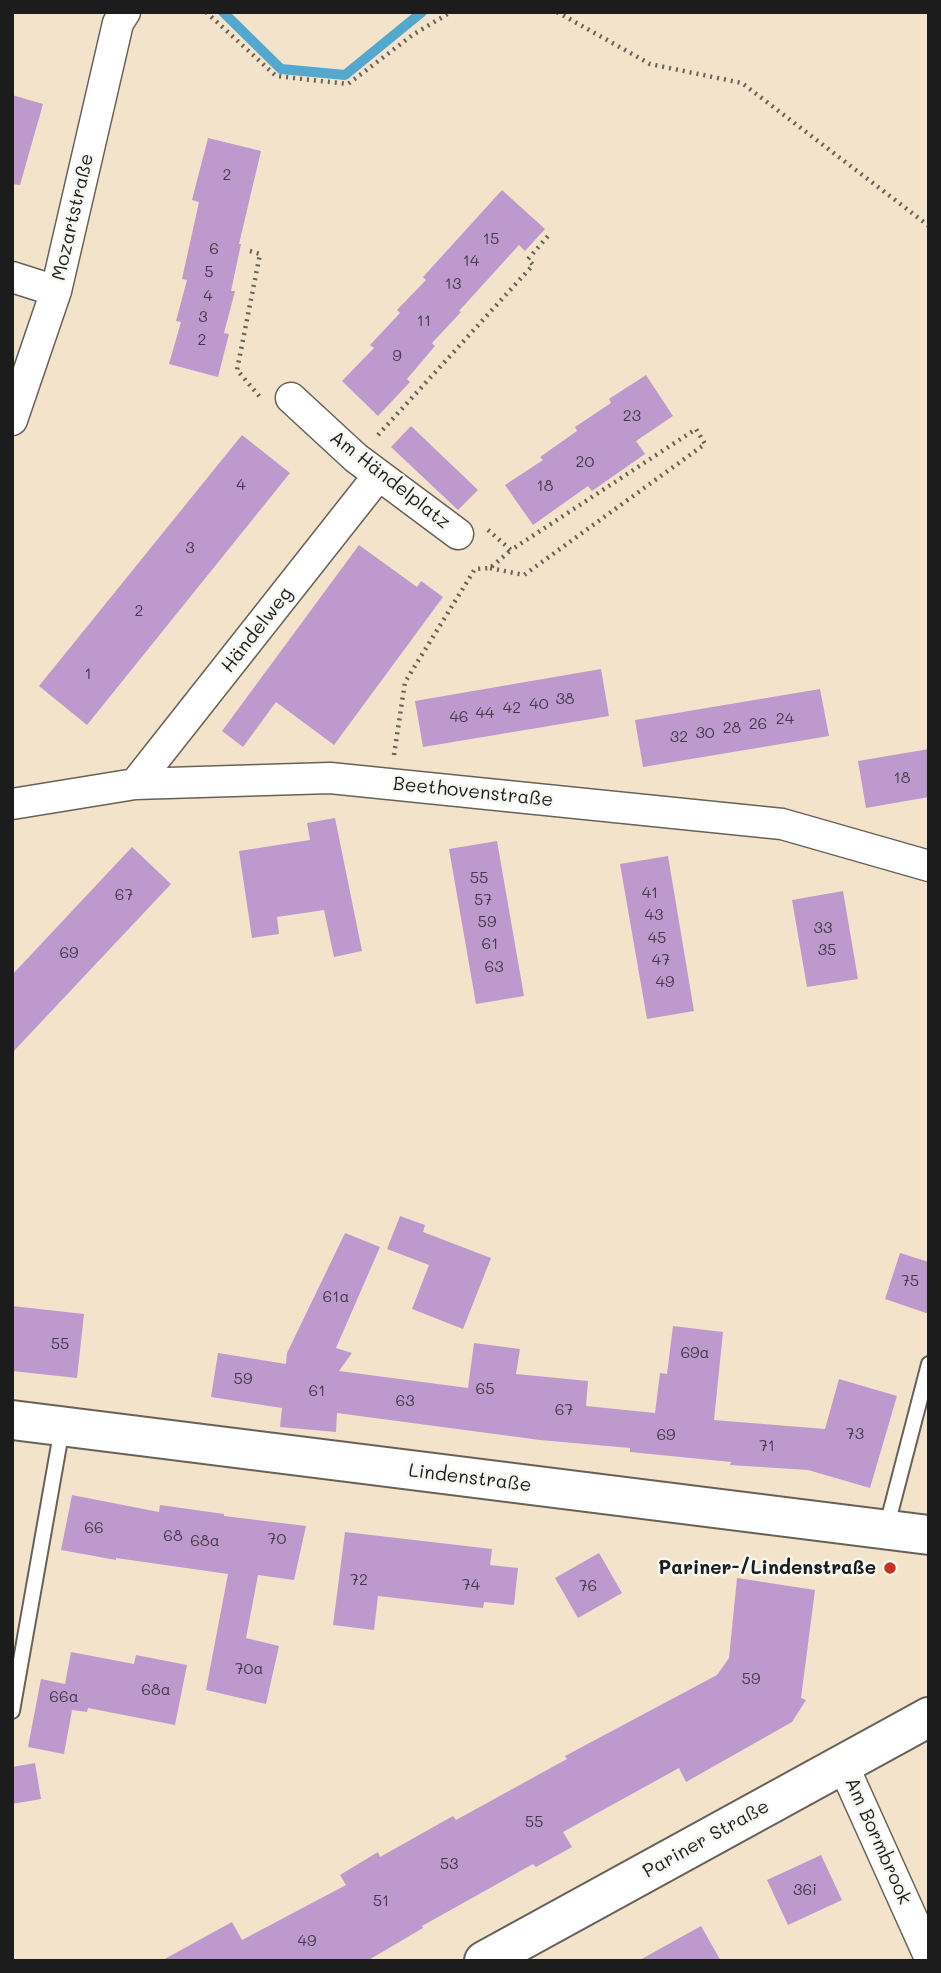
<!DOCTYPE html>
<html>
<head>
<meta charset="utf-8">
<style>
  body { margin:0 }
  #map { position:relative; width:941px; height:1973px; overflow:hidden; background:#f3e3cb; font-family:Mali,sans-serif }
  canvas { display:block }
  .frame { position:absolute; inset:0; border:14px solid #1c1c1c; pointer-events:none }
</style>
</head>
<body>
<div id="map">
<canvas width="941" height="1973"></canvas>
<div class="frame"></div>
</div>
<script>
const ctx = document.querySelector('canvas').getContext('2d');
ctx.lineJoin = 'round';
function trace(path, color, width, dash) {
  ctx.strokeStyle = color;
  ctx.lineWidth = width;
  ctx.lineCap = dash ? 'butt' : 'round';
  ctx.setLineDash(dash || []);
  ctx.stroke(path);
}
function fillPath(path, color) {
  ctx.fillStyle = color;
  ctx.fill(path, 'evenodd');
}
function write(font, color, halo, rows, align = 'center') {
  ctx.font = font + ' Mali,sans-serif';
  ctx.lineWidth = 5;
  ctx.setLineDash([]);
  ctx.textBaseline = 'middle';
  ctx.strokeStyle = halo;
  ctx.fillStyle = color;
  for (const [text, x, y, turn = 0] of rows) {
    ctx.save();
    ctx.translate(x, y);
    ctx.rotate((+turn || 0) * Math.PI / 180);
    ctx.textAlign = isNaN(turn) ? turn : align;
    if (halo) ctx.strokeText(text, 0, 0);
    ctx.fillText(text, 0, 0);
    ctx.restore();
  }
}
trace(new Path2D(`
  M223,12l58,57 64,6 77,-63`), '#53a8cf', 10);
fillPath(new Path2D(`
  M12,95l31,9 -23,81 -8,-1z
  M208,138l53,13 -22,93h2l-10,47h4l-11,42 5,1 -11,43 -49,-13 12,-42 -5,-1 11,-41 -5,-1 17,-77 -7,-2z
  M502,190l43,39 -20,22 -6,-6 -60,66 2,1 -29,31 3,3 -28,33 3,3 -32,34 -36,-35 32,-33 -4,-3 30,-32 -3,-3 29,-30 -3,-3z
  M646,375l27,41 -37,25 9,13 -53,37 -4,-5 -55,39 -28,-40 38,-25 -3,-3 37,-26 -2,-4 36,-24 -2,-4z
  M411,426l67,64 -20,20 -67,-63z
  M242,435l48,38 -203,252 -48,-39z
  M359,545l58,42 4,-6 22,16 -109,148 -58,-43 -33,45 -21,-16z
  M601,669l8,47 -186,31 -8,-46z
  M820,689l9,47 -186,31 -8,-47z
  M929,749v48l-63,11 -8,-47z
  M335,818l27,133 -28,6 -10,-47 -47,7 2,17 -27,4 -13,-87 71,-11 -3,-17z
  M497,841l27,155 -48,8 -27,-155z
  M132,847l39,37 -159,169v-78z
  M668,856l26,155 -47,8 -27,-155z
  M843,891l15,88 -51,8 -15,-87z
  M400,1216l25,9 -2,7 68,26 -28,71 -51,-20 17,-44 -42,-16z
  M345,1233l35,14 -44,101 16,5 -13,18 129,17 6,-45 46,6 -4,25 72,7 -2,25 69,7 5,-40 7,1 6,-48 50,6 -9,88 111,9 14,-50 58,17 -27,92 -62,-18 -78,-5 1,-3 -101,-10v-4l-90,-8 -203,-27 -1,19 -56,-5 2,-19 -71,-11 7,-44 68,11 1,-11z
  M900,1253l29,9v52l-44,-15z
  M12,1306l72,8 -7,64 -65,-7z
  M72,1495l87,17 1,-7 64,9v2l82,10 -12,54 -36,-5 -12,63 33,8 -13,58 -60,-14 22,-116 -112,-16v2l-55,-10z
  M345,1532l147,17 -2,16 28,3 -4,37 -30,-3 -1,6 -105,-12 -4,34 -41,-5z
  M599,1553l23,40 -44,25 -23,-40z
  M737,1578l78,12 -14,108 5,2 -14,22 -106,60 -7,-14 -116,64 9,15 -36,20 -3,-3 -111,62 1,2 -56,33h-206l71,-39 10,18 104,-55 -6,-10 38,-23 2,5 73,-41 3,4 111,-61 -2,-3 152,-81 12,-17z
  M71,1652l63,12 2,-9 51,10 -12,60 -87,-17 -1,4 -15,-2 -8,44 -36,-7 13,-68 24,5z
  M35,1763l6,36 -29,5v-37z
  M821,1855l21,45 -54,25 -21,-45z
  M701,1926l20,35h-83z`), '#be99ce');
const lane = new Path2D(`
  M886,1529l43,-165
  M12,1711l50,-283`);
const street = new Path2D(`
  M12,277l44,14
  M291,398l65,60 102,76
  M12,420l44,-129 62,-268 7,-11
  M135,784l243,-308
  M12,804l123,-20 195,-6 452,46 147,42
  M843,1765l86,191`);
const secondary = new Path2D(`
  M12,1420l917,115
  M484,1961l445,-244`);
trace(lane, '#676259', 18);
trace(street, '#676259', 33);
trace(secondary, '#676259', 42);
trace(new Path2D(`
  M206,12l70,64 72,8 66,-50 37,-22
  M557,12l93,52 92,19 187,143
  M250,251l10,3 -23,116 23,27
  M378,435l155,-170 -5,-6 21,-24
  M488,530l23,20 185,-121 9,15 -181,131 -34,-7
  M394,755l11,-73 70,-113 15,-1 21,-18`), '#676259', 4.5, [2, 5]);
trace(lane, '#fff', 14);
trace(street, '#fff', 30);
trace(secondary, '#fff', 38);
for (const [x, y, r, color] of [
  [890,1568,7,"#c8321e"]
]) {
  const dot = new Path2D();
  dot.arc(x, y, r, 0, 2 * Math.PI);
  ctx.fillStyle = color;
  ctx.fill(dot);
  trace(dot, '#f6f6f2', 2.5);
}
write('16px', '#443b48', null, [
  ["2",227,175],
  ["15",491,239],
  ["6",214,249],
  ["14",471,261],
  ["5",209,272],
  ["13",453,284],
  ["4",208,296],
  ["3",203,317],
  ["11",424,321],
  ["2",202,340],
  ["9",397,356],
  ["23",632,416],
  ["20",585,462],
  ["4",241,485],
  ["18",545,486],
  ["3",190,548],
  ["2",139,611],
  ["1",88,674],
  ["38",565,699],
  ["40",539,704],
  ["42",512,708],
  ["44",485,713],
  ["46",459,717],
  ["24",785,719],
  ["26",758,724],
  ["28",732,728],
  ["30",705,733],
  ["32",679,737],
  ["18",902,778],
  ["55",479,878],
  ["41",650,893],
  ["67",124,895],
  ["57",483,900],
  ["43",654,915],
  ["59",487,922],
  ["33",823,928],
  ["45",657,938],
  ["61",490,944],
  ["35",827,950],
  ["69",69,953],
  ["47",661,960],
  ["63",494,967],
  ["49",665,982],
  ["75",910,1281],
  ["61a",336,1297],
  ["55",60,1344],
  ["69a",695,1353],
  ["59",243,1379],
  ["65",485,1389],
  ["61",317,1391],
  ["63",405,1401],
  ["67",564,1410],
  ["73",855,1434],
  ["69",666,1435],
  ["71",767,1446],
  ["66",94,1528],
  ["68",173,1536],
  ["70",277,1539],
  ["68a",205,1541],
  ["72",359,1580],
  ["74",471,1585],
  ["76",588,1586],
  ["70a",249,1669],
  ["59",751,1679],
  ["68a",156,1690],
  ["66a",64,1697],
  ["55",534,1822],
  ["53",449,1864],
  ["36i",805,1890],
  ["51",381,1901],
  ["49",307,1941]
]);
write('19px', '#1c1c1c', '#f6f6f2', [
  ["Mozartstraße",73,217,-77],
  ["Am Händelplatz",390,480,38],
  ["Händelweg",257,630,-52],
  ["Beethovenstraße",473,792,6],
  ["Lindenstraße",470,1478,7],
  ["Pariner Straße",706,1839,-29],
  ["Am Bormbrook",878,1841,66]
]);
write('bold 19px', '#1c1c1c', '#f6f6f2', [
  ["Pariner-/Lindenstraße",876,1568]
], 'right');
</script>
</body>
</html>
